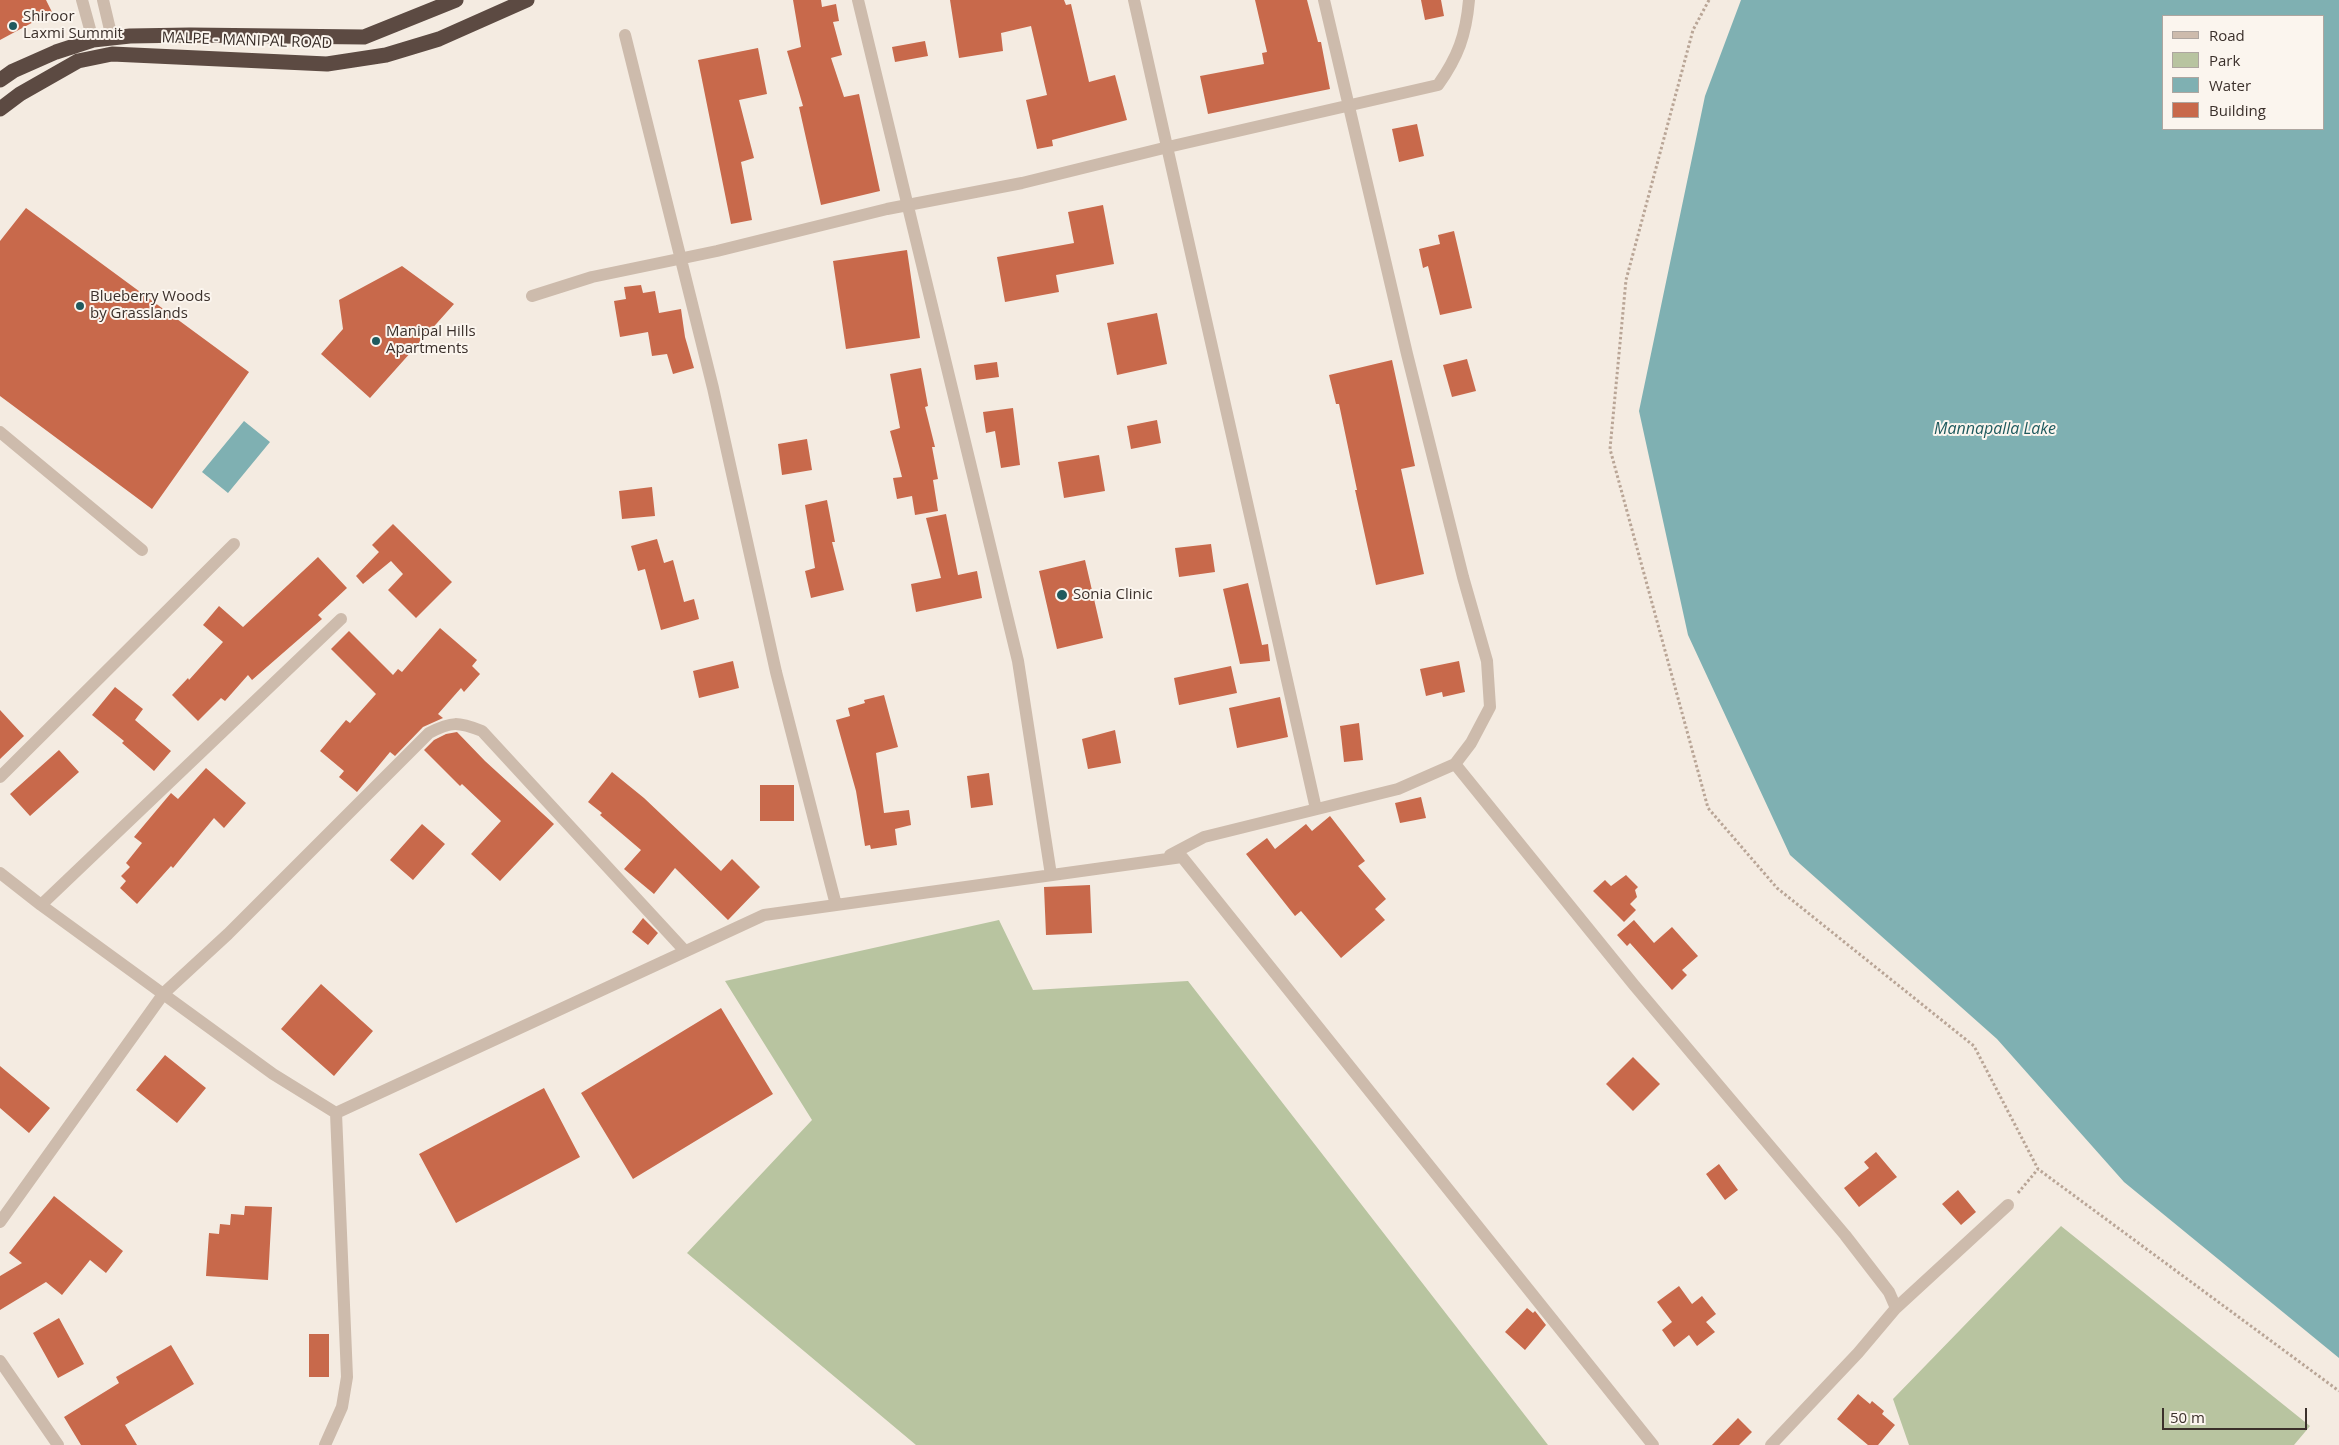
<!DOCTYPE html>
<html>
<head>
<meta charset="utf-8">
<style>
  body { margin:0 }
  #map { position:relative; width:2339px; height:1445px; overflow:hidden; background:#f4ebe1; font-family:"Open Sans",sans-serif }
  canvas { display:block }
  .legend { position:absolute; left:2162px; top:15px; width:162px; height:115px; box-sizing:border-box; background:#fbf5ee; border:1px solid #aea6a0; margin:0; padding:6px 9px; list-style:none; font-size:15px; color:#3b302b }
  .legend li { display:flex; align-items:center; gap:10px; height:25px }
  .legend b { width:25px; border:1px solid #aea6a0 }
  .scale { position:absolute; left:2162px; top:1408px; width:145px; height:22px; box-sizing:border-box; border:2px solid #3b302b; border-top:0; padding-left:6px; font-size:15px; line-height:18px; white-space:nowrap; color:#3b302b; -webkit-text-stroke:4px #fbf5ee; paint-order:stroke }
</style>
</head>
<body>
<div id="map">
<canvas width="2339" height="1445"></canvas>
<ul class="legend">
<li><b style="height:6px;background:#cdbbac"></b>Road</li>
<li><b style="height:14px;background:#b8c4a0"></b>Park</li>
<li><b style="height:14px;background:#7fb0b2"></b>Water</li>
<li><b style="height:14px;background:#c8694b"></b>Building</li>
</ul>
<div class="scale">50 m</div>
</div>
<script>
const ctx = document.querySelector('canvas').getContext('2d');
ctx.lineJoin = 'round';
function fillPath(path, color) {
  ctx.fillStyle = color;
  ctx.fill(path, 'evenodd');
}
function trace(path, color, width, dash) {
  ctx.strokeStyle = color;
  ctx.lineWidth = width;
  ctx.lineCap = dash ? 'butt' : 'round';
  ctx.setLineDash(dash || []);
  ctx.stroke(path);
}
function write(font, color, halo, rows, align = 'center') {
  ctx.font = font + ' "Open Sans",sans-serif';
  ctx.lineWidth = 4;
  ctx.setLineDash([]);
  ctx.textBaseline = 'middle';
  ctx.strokeStyle = halo;
  ctx.fillStyle = color;
  for (const [text, x, y, turn = 0] of rows) {
    ctx.save();
    ctx.translate(x, y);
    ctx.rotate((+turn || 0) * Math.PI / 180);
    ctx.textAlign = isNaN(turn) ? turn : align;
    if (halo) ctx.strokeText(text, 0, 0);
    ctx.fillText(text, 0, 0);
    ctx.restore();
  }
}
fillPath(new Path2D(`
  M999,920l34,70 155,-9 360,464h-632l-229,-192 125,-133 -87,-139z
  M2061,1226l249,200 -16,19h-385l-16,-46z`), '#b8c4a0');
fillPath(new Path2D(`
  M1741,0h598v1358l-215,-176 -127,-143 -207,-184 -102,-220 -49,-224 66,-315zM2323,16v113h-160v-113z
  M244,421l26,21 -42,51 -26,-21z`), '#7fb0b2');
fillPath(new Path2D(`
  M0,0h46l6,12 -52,28z
  M793,0h28l1,7 14,-3 3,17 -6,1 9,33 -11,3 13,39 15,-3 21,97 -59,14 -22,-98 4,-1 -16,-55 14,-4z
  M950,0h114l2,5 5,-1 18,78 26,-7 12,45 -75,20 1,6 -16,3 -11,-49 21,-5 -16,-69 -30,7 2,18 -44,7z
  M1255,0h52l11,42h3l9,47 -122,25 -8,-38 64,-12 -2,-11 5,-1z
  M1421,0h20l3,16 -19,4z
  M925,41l3,15 -33,6 -3,-15z
  M758,48l9,46 -28,6 15,58 -13,4 11,58 -21,4 -33,-164z
  M1417,124l7,32 -25,6 -7,-33z
  M1103,205l11,59 -58,11 3,17 -54,10 -8,-45 77,-14 -6,-31z
  M26,208l223,164 -97,137 -152,-113v-155z
  M1454,231l18,77 -32,7 -12,-49 -5,2 -4,-19 21,-5 -2,-9z
  M907,250l13,88 -74,11 -13,-88z
  M402,266l52,38 -84,94 -49,-44 22,-25 -4,-29z
  M641,285l2,8 12,-2 4,22 22,-4 4,28 9,31 -21,6 -6,-20 -15,2 -4,-24 -28,5 -6,-36 12,-2 -2,-12z
  M1157,313l10,51 -50,11 -10,-52z
  M1467,359l9,32 -24,6 -9,-32z
  M1392,360l23,106 -14,3 23,105 -48,11 -21,-95h2l-18,-86h-3l-7,-29z
  M997,362l2,15 -23,3 -2,-15z
  M921,368l7,38 -3,1 10,40h-3l6,32 -5,1 5,31 -23,4 -3,-19 -15,3 -4,-21 9,-1 -12,-46 10,-3 -10,-54z
  M1013,408l7,57 -19,3 -6,-37 -9,2 -3,-21z
  M1157,420l4,23 -30,6 -4,-23z
  M807,439l5,31 -30,5 -4,-31z
  M1099,455l6,36 -41,7 -6,-36z
  M652,487l3,29 -33,3 -3,-28z
  M827,500l8,42h-3l12,48 -33,8 -6,-27 10,-3 -10,-63z
  M946,514l12,61 19,-4 5,27 -66,14 -5,-28 30,-6 -15,-60z
  M393,524l59,58 -36,36 -28,-28 15,-16 -12,-13 -28,23 -7,-8 23,-24 -7,-7z
  M657,539l7,24 9,-3 11,42 10,-3 5,20 -38,11 -16,-61 -7,2 -7,-25z
  M1211,544l4,28 -36,5 -4,-29z
  M318,557l29,31 -29,27 4,4 -70,61 -4,-5 -23,26 -4,-3 -23,23 -26,-26 16,-17 1,2 34,-38 -20,-17 16,-19 24,21z
  M1085,560l18,78 -46,11 -18,-78z
  M1248,583l14,62 6,-1 2,17 -30,3 -17,-75z
  M440,628l37,32 -5,6 8,8 -16,18 -3,-4 -23,26 5,4 -20,9 -28,29 -5,-4 -33,40 -18,-15 5,-6 -24,-20 26,-31 4,3 26,-29 -45,-45 18,-18 44,44 5,-6 4,3z
  M733,661l6,27 -40,10 -6,-27z
  M1459,661l6,31 -22,5 -1,-5 -16,4 -6,-27z
  M1231,666l6,27 -58,12 -5,-27z
  M115,687l28,22 -8,11 36,31 -17,20 -32,-28 2,-2 -32,-26z
  M884,695l14,52 -22,6 8,60 25,-3 2,15 -16,4 2,16 -26,4 -1,-4 -5,1 -9,-55 -20,-71 14,-4 -2,-8 17,-5 -1,-3z
  M1280,697l8,40 -51,11 -8,-40z
  M0,710l24,26 -24,23z
  M1359,723l4,37 -19,2 -4,-36z
  M1115,730l6,33 -33,6 -6,-30z
  M457,732l28,29 69,63 -54,57 -29,-27 30,-33 -39,-37 -2,2 -36,-36 10,-10 12,-6z
  M59,750l20,22 -49,44 -20,-22z
  M206,768l40,35 -22,25 -10,-10 -41,50 -2,-2 -34,38 -17,-16 6,-7 -5,-5 9,-9 -4,-4 16,-20 -8,-6 37,-44 7,6z
  M612,772l32,26 77,73 11,-12 28,28 -32,33 -53,-52 -21,26 -30,-25 17,-19 -41,-35 2,-2 -14,-11z
  M989,773l4,32 -22,3 -4,-32z
  M760,785h34v36h-34z
  M1421,797l5,21 -26,5 -5,-20z
  M1330,816l35,45 -7,5 28,33 -11,10 10,11 -44,38 -40,-47 -6,5 -49,-62 21,-16 8,11 31,-25 6,7z
  M422,824l23,20 -32,36 -23,-20z
  M1626,875l12,12 -3,3 2,7 -7,7 6,6 -12,12 -31,-31 12,-11 6,6z
  M1090,885l2,48 -46,2 -2,-48z
  M643,918l15,15 -10,12 -16,-13z
  M1634,920l20,23 18,-16 26,29 -16,14 5,5 -15,15 -42,-47 -3,3 -10,-11z
  M321,984l52,47 -39,45 -53,-47z
  M721,1008l52,86 -140,85 -52,-86z
  M165,1055l41,33 -29,35 -41,-33z
  M1633,1057l27,27 -27,27 -27,-27z
  M0,1066l50,42 -21,25 -29,-25z
  M544,1088l36,69 -124,66 -37,-69z
  M1876,1152l21,25 -38,30 -15,-19 25,-20 -5,-6z
  M1719,1164l19,26 -13,10 -19,-26z
  M1958,1190l18,22 -15,13 -19,-21z
  M54,1196l69,55 -17,22 -16,-13 -28,35 -16,-13 -46,28v-34l22,-13 -13,-10z
  M245,1206l27,1 -4,73 -62,-4 3,-43 10,1 1,-10 10,1 1,-11 13,1z
  M1679,1286l13,18 10,-8 14,18 -10,8 9,10 -18,14 -8,-11 -15,12 -12,-17 10,-8 -15,-20z
  M1527,1308l6,5 2,-2 11,14 -21,25 -20,-18z
  M59,1318l25,46 -26,14 -25,-45z
  M309,1334h20v43h-20z
  M171,1345l23,39 -69,41 12,20h-56l-17,-28 55,-34 -3,-6z
  M1858,1394l12,10 2,-3 12,10 -2,3 13,11 -17,20h-10l-31,-26z
  M1738,1418l14,14 -13,13h-27z`), '#c8694b');
trace(new Path2D(`
  M1709,0l-16,30 -67,250 -16,169 98,359 69,80 197,158 64,123 301,222
  M2018,1193l20,-24`), '#b9a596', 3, [2.5, 2.5]);
trace(new Path2D(`
  M82,0l11,40
  M103,0l9,38
  M858,0l160,661 33,214
  M1134,0l182,809
  M625,35l88,353 63,284 60,233
  M532,296l60,-19 125,-26 170,-42 135,-26 146,-36 270,-62c20,-28 28,-50 31,-85
  M0,432l142,118
  M1455,764l179,221 211,250 44,57 7,16 -38,45 -87,92
  M0,777l234,-233
  M1170,855l34,-18 194,-48 57,-25 16,-21 19,-36 -3,-46 -24,-84 -56,-223 -83,-354
  M0,873l41,32 232,169 63,39 428,-198 418,-58 471,588
  M41,905l300,-286
  M0,1222l164,-229 64,-59 201,-201c23,-12 29,-11 53,-2l203,220
  M1896,1308l112,-103
  M0,1361l58,84
  M325,1445l17,-38 5,-30 -11,-264`), '#cdbbac', 12);
trace(new Path2D(`
  M0,80l13,-9 43,-19 37,-12 37,-4 60,-1 174,2 92,-37
  M0,109l20,-15 58,-33 34,-7 215,10 59,-9 53,-16 88,-39`), '#5c4a42', 15);
for (const [x, y, r, color] of [
  [13,26,5,"#1f5a5e"],
  [80,306,5,"#1f5a5e"],
  [376,341,5,"#1f5a5e"],
  [1062,595,6,"#1f5a5e"]
]) {
  const dot = new Path2D();
  dot.arc(x, y, r, 0, 2 * Math.PI);
  ctx.fillStyle = color;
  ctx.fill(dot);
  trace(dot, '#fbf5ee', 2);
}
write('15px', '#3b302b', '#fbf5ee', [
  ["Shiroor",23,17],
  ["Laxmi Summit",23,34],
  ["Blueberry Woods",90,297],
  ["by Grasslands",90,314],
  ["Manipal Hills",386,332],
  ["Apartments",386,349],
  ["Sonia Clinic",1073,595]
], 'left');
write('15px', '#3b302b', '#fbf5ee', [
  ["MALPE - MANIPAL ROAD",247,41,2]
]);
write('italic 16px', '#1f5a5e', '#fbf5ee', [
  ["Mannapalla Lake",1995,429]
]);
</script>
</body>
</html>
